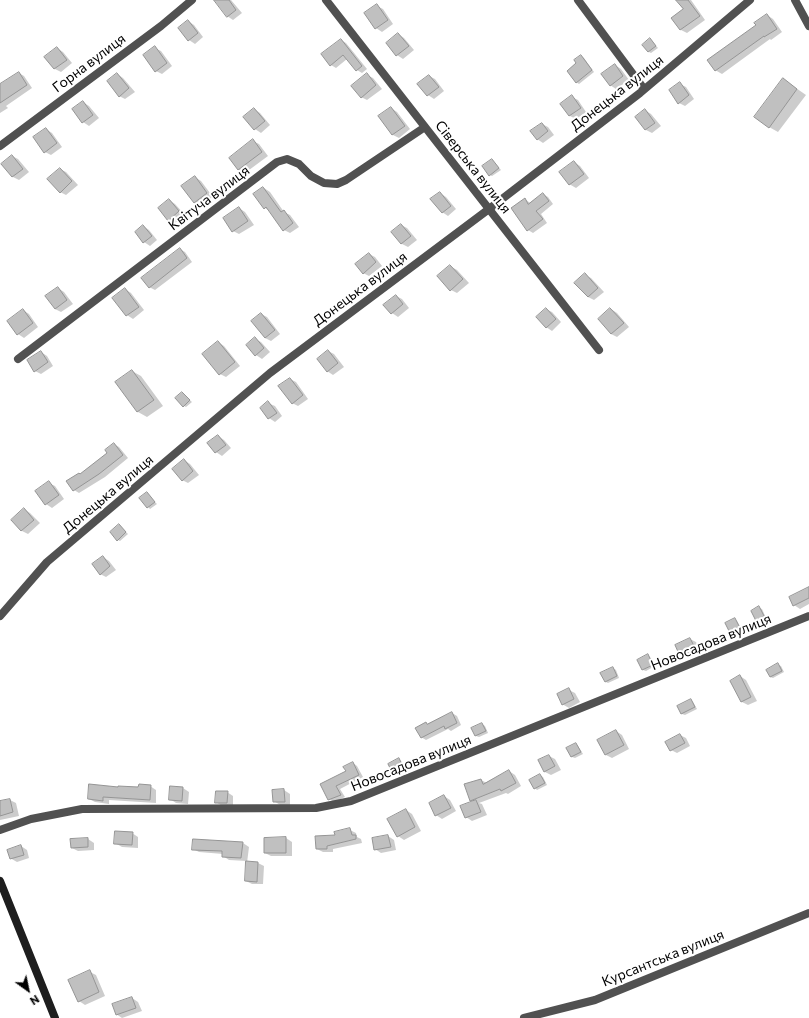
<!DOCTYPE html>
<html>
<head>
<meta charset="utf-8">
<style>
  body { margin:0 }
  #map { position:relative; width:809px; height:1018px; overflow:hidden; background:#fff; font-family:Commissioner,sans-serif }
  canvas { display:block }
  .north { position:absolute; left:8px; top:970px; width:40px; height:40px; -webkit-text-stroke:3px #fff; paint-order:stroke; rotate:147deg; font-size:11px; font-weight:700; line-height:16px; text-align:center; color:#000 }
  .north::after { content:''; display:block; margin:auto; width:14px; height:18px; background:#000; clip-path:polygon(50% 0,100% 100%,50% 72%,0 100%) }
</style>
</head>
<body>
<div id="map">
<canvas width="809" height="1018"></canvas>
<div class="north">N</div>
</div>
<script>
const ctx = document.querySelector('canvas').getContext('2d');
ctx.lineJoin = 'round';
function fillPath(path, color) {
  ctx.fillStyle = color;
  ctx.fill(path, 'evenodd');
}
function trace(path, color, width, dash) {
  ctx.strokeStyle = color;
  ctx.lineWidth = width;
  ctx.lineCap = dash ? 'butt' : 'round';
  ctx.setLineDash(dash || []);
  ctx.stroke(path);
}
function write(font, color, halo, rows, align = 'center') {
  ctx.font = font + ' Commissioner,sans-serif';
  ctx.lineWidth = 4;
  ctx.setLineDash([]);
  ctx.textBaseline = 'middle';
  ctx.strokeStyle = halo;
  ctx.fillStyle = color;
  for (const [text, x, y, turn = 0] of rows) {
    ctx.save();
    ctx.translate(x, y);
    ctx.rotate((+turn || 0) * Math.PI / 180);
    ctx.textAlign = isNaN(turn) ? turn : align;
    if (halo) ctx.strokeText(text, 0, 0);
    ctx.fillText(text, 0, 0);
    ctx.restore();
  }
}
fillPath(new Path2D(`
  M215,0h16l11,13 -9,7 -6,-4z
  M678,0h13l14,20 -18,13 -6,-3 -9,-12 12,-9z
  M377,6l6,3 10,15 -11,8 -6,-4z
  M767,15l6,4 9,13 -11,8 -1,-1 -48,35 -7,-4z
  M188,21l6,4 9,12 -8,7 -6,-4z
  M398,34l6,4 10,12 -11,9 -6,-4 -10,-12z
  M341,40l5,3 21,26 -5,4 -5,-3 -10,-11 -11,9 -5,-3z
  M651,40l7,8 -7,5 -2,-1z
  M57,48l6,4 9,11 -11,9 -6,-3 -9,-12z
  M155,48l6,3 11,15 -10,8 -6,-3z
  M581,56l3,2 10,14 -15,12 -3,-2 2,-18z
  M615,65l6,4 8,11 -13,9 -6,-4z
  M19,73l5,3 8,12 -26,18 2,2 -8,5v-27z
  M117,74l6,4 12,14 -10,7 -6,-3z
  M367,75l6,3 9,11 -15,11 -6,-3z
  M429,76l6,3 9,12 -10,8 -6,-4 -9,-11z
  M783,79l23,16 -28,37 -9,-5z
  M680,84l6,3 8,12 -9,7 -6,-3z
  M572,97l6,3 8,12 -10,7 -6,-3 -9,-12z
  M83,102l6,4 10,12 -10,8 -6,-4z
  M391,108l6,4 13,17 -11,9 -6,-3 -14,-18z
  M254,109l6,4 10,12 -9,8 -6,-4z
  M645,110l6,4 10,12 -9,7 -6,-3 -10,-13z
  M542,124l6,3 6,8 -11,8 -6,-4z
  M46,129l6,4 10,14 -11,8 -6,-3z
  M253,141l6,3 9,12 -23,17 -6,-3 -9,-12z
  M12,156l6,3 11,13 -10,8 -6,-3 -10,-13z
  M492,160l9,10 -9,6 -2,-1z
  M574,162l6,4 9,12 -13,10 -7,-4z
  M60,169l6,3 12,13 -12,10 -6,-3z
  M195,177l6,4 12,16 -13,9 -6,-4z
  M264,188l6,4 14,20 6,3 9,12 -9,6 -6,-3 -13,-18 -6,-4z
  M440,193l6,4 10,12 -8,7 -6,-4z
  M543,194l5,3 5,7 -12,10 6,9 -14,10 -5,-3 -3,-31 5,4z
  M169,200l6,4 10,11 -10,8 -6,-3z
  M239,208l6,4 9,13 -15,9 -6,-3z
  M401,225l6,3 10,12 -9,7 -6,-3 -10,-12z
  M143,226l6,4 8,10 -7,6 -6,-4z
  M180,249l5,3 7,10 -37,28 -6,-3z
  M369,254l6,3 7,9 -13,10 -6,-3z
  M450,266l7,4 12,13 -12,10 -6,-3z
  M585,275l6,3 13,14 -10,8 -6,-3z
  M58,288l6,4 9,12 -12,8 -6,-3z
  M125,289l6,4 13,17 -11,9 -6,-4 -13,-17z
  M396,296l6,3 7,9 -11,9 -6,-4z
  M546,309l6,3 9,10 -9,9 -6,-4z
  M611,309l6,4 12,14 -12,10 -6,-3z
  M23,310l6,4 9,13 -14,11 -6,-4z
  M261,314l6,3 13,17 -9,7 -6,-3z
  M255,339l6,3 9,10 -8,7 -6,-4z
  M218,342l6,4 16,20 -14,11 -6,-3z
  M328,351l6,3 10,13 -11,8 -6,-4z
  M41,352l6,4 6,10 -12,8 -6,-3z
  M132,371l9,5 22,30 -16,11 -9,-5 -22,-30z
  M290,379l6,3 12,17 -10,7 -6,-3z
  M182,393l10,9 -6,5 -2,-1z
  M268,403l7,3 7,10 -7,6 -6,-4 -8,-10z
  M218,436l6,4 7,8 -9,8 -6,-4z
  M114,444l5,3 9,11 -23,19 -26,16 -5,-3 7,-15 27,-22z
  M184,460l6,4 9,11 -11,8 -6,-3z
  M49,483l6,3 9,13 -12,9 -6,-4z
  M147,494l10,10 -7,5 -9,-10z
  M24,509l6,4 10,10 -12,11 -6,-3 -10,-11z
  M119,525l9,9 -8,7 -2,-1z
  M103,557l6,4 7,9 -10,7 -6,-3z
  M809,589v15l-9,5 -6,-4z
  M759,608l3,1 5,11 -7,3 -3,-1z
  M735,620l2,1 5,9 -9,4 -2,-2z
  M690,639l6,3 4,8 -14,6 -6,-3z
  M648,656l2,1 5,9 -9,5 -3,-1 -5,-10z
  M778,665l3,1 3,6 -11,6 -3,-1z
  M613,668l3,2 3,8 -11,5 -2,-1z
  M740,676l6,4 11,21 -9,4 -6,-3 -11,-21z
  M569,690l6,3 5,9 -11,6 -7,-4z
  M691,700l2,2 4,7 -12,6 -3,-1 -3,-7z
  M452,713l5,3 4,9 -10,6 -3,-2 -22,11 -5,-3 7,-12z
  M482,724l3,2 3,7 -9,4 -3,-1 -3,-7z
  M616,731l6,4 7,14 -17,9 -6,-3z
  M680,735l6,3 4,8 -13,7 -6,-3z
  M576,744l2,2 5,8 -8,4 -3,-1 -4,-9z
  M549,756l6,3 6,11 -10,5 -6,-3z
  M399,760l2,1 5,9 -9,5 -3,-2z
  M353,763l4,3 6,11 -23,12 5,8 -11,5 -5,-3 -8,-15 26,-13z
  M509,771l6,4 6,11 -13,8 -2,-1 -27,10 3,1 5,11 -15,6 -6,-4 7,-15 -3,-2 11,-20 6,3z
  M540,775l3,2 4,8 -10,5 -2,-2z
  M150,786l6,4v13l-47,-3v4l-14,-2 -6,-3z
  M171,787l12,1 6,4 -1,12 -12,-1 -6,-4z
  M284,790l6,4v11h-10l-6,-4 -1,-10z
  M227,792l6,4v10h-11l-6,-4z
  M444,796l6,4 6,11 -14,8 -6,-4z
  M10,800l6,3 3,13 -19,4v-18z
  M406,810l6,4 9,17 -17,9 -6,-4z
  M350,830l6,3 1,4 4,2 1,4 -29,6v3h-10l-6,-3 19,-13z
  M132,833l6,4v11l-16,-1 -7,-4z
  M388,836l6,4 2,10 -15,3 -6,-4z
  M286,838l6,4v14h-21l-6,-3v-14z
  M88,839l6,4v7l-16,1 -6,-3z
  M243,843l6,4 -2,16h11l6,3 -1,18h-11l-6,-3 1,-20 -18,-1 -6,-4v-2l-24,-2 -6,-3z
  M21,846l6,4 2,8 -12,4 -7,-4z
  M90,972l6,3 9,21 -20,9 -6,-4z
  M132,998l6,4 4,9 -20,7 -6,-4z`), '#0003');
const building = new Path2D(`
  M214,0h15l7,10 -9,7z
  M676,0h12l12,16 -20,14 -9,-12 12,-9z
  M377,4l11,16 -13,9 -11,-16z
  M767,14l10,15 -13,8v-1l-49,35 -8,-11 49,-35 -2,-2z
  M188,20l10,13 -10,8 -10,-13z
  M398,33l11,13 -13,10 -10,-13z
  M650,38l6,8 -8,6 -6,-7z
  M341,39l21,27 -6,5 -13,-16 -13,11 -9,-12z
  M155,46l12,17 -12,9 -12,-17z
  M57,47l10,13 -13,9 -10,-12z
  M581,55l11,15 -16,13 -9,-12 9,-8 -2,-3z
  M615,64l8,12 -13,10 -9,-12z
  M19,72l8,13 -27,18v-19z
  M117,73l12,15 -10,9 -12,-16z
  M367,73l9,12 -15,13 -10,-12z
  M429,75l10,12 -12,9 -10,-12z
  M783,78l14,11 -28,39 -15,-11z
  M680,82l9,13 -11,9 -9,-14z
  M572,95l9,13 -12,8 -9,-12z
  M83,101l10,14 -11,8 -10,-14z
  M391,107l14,19 -13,9 -14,-19z
  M254,108l11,13 -11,9 -11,-13z
  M645,109l10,14 -10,7 -10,-13z
  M542,123l6,8 -11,9 -7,-9z
  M46,128l11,15 -13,10 -11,-16z
  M253,139l9,13 -24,18 -9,-12z
  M12,155l11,14 -11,8 -11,-13z
  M492,159l7,9 -10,8 -7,-10z
  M574,161l10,13 -15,11 -10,-13z
  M60,168l12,13 -12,12 -13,-14z
  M195,176l12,17 -13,10 -13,-17z
  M263,187l18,25 3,-2 9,13 -10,8 -17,-24 -2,2 -11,-15z
  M440,192l11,14 -9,7 -12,-14z
  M543,193l6,8 -13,10 7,8 -16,12 -16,-23 14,-10 3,6z
  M169,199l10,12 -11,10 -10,-13z
  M239,207l9,14 -16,11 -9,-14z
  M401,224l10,12 -10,8 -10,-12z
  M143,225l9,11 -9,7 -8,-11z
  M180,248l7,10 -38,30 -8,-10z
  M369,253l7,9 -13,12 -8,-10z
  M450,265l13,14 -13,12 -13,-15z
  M585,273l13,15 -10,9 -14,-14z
  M58,287l9,13 -12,9 -10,-13z
  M125,288l14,19 -13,9 -14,-18z
  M396,295l7,9 -12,10 -8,-9z
  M546,308l10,11 -10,9 -10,-11z
  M610,308l14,15 -13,11 -13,-15z
  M23,309l10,14 -16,12 -10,-14z
  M261,313l14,17 -10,8 -14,-17z
  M255,337l9,11 -9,8 -9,-11z
  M218,341l17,21 -16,13 -17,-21z
  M328,350l10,13 -11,9 -10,-13z
  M41,351l7,11 -14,10 -7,-12z
  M132,370l22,30 -17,12 -22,-30z
  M290,378l13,17 -11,9 -14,-18z
  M182,392l8,8 -7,7 -8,-9z
  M268,401l9,12 -9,6 -8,-11z
  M218,435l8,10 -11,8 -8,-10z
  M114,443l9,12 -24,19 -26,17 -7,-10 13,-8 1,1 27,-21 -2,-3z
  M184,459l9,12 -11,10 -10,-12z
  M49,481l10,14 -14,10 -10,-14z
  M147,492l8,10 -8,6 -8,-10z
  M24,508l10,12 -13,11 -10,-11z
  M119,524l7,8 -9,9 -7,-9z
  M103,556l7,10 -10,9 -8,-11z
  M809,587v11l-16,8 -4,-9z
  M759,606l6,12 -8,5 -6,-12z
  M735,618l5,10 -10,5 -5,-10z
  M690,638l4,8 -15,8 -4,-9z
  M648,654l5,11 -11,5 -5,-10z
  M778,663l4,8 -12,6 -4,-7z
  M613,667l4,9 -12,6 -5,-9z
  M740,675l11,22 -10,5 -11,-21z
  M569,688l5,11 -12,6 -5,-11z
  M691,699l4,8 -14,7 -4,-8z
  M452,712l5,11 -12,6 -1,-3 -23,12 -6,-10 11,-6 1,2z
  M482,723l4,8 -11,5 -4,-8z
  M616,730l8,15 -19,10 -8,-15z
  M680,734l5,9 -15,8 -5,-9z
  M576,743l5,9 -10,5 -5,-9z
  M549,755l6,11 -11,6 -6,-12z
  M399,758l5,11 -11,5 -5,-10z
  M353,762l6,13 -23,11 5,9 -13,5 -8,-16 26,-13 -3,-4z
  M509,770l7,13 -15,8 -1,-2 -30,12 -6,-17 17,-5 2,5z
  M540,774l5,9 -11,6 -5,-9z
  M89,784l29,3v-1l20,1 1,-3 12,1 -1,15 -47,-3v4l-15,-2z
  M170,786l13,1 -1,14 -13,-1z
  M284,789l1,13h-12l-1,-12z
  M216,791h12l-1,12h-12z
  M444,795l7,13 -16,8 -6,-13z
  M10,799l3,13 -13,4v-15z
  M476,800l5,12 -16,6 -5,-12z
  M406,809l9,18 -18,10 -10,-18z
  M350,828l2,7h4v4l-29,7v3h-11l-1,-13 20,-1 -1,-3z
  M115,831l18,1 -1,13 -18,-1z
  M388,835l3,12 -17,3 -2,-12z
  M286,837v16h-22v-15z
  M88,838v9l-17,1 -1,-9z
  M193,839l50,3 -2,16 -19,-1v-6l-30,-1z
  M21,845l3,10 -14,4 -3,-9z
  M246,861l12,1 -1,20 -12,-1z
  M90,970l9,22 -21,10 -10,-22z
  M132,997l4,11 -20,7 -4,-11z`);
fillPath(building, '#c0c0c0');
trace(building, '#959595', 1);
trace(new Path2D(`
  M326,0l273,350
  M578,0l66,89
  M795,0l14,26
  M0,146l161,-120 31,-26
  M18,359l259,-197 10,-3 12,5 12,12 13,7 13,1 9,-4 79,-53
  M0,616l47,-54 223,-189 219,-164 151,-116 110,-93
  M0,830l31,-11 51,-10 234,-1 35,-7 458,-185
  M524,1018l71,-18 214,-87`), '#515151', 8);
trace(new Path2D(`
  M0,881l55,137`), '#1e1e1e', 8);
write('14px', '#000', '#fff', [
  ["Горна вулиця",89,63,-37],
  ["Донецька вулиця",617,93,-38],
  ["Сіверська вулиця",473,167,52],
  ["Квітуча вулиця",209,198,-37],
  ["Донецька вулиця",360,289,-37],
  ["Донецька вулиця",108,494,-40],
  ["Новосадова вулиця",711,642,-22],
  ["Новосадова вулиця",411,763,-22],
  ["Курсантська вулиця",663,958,-22]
]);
</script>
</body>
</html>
